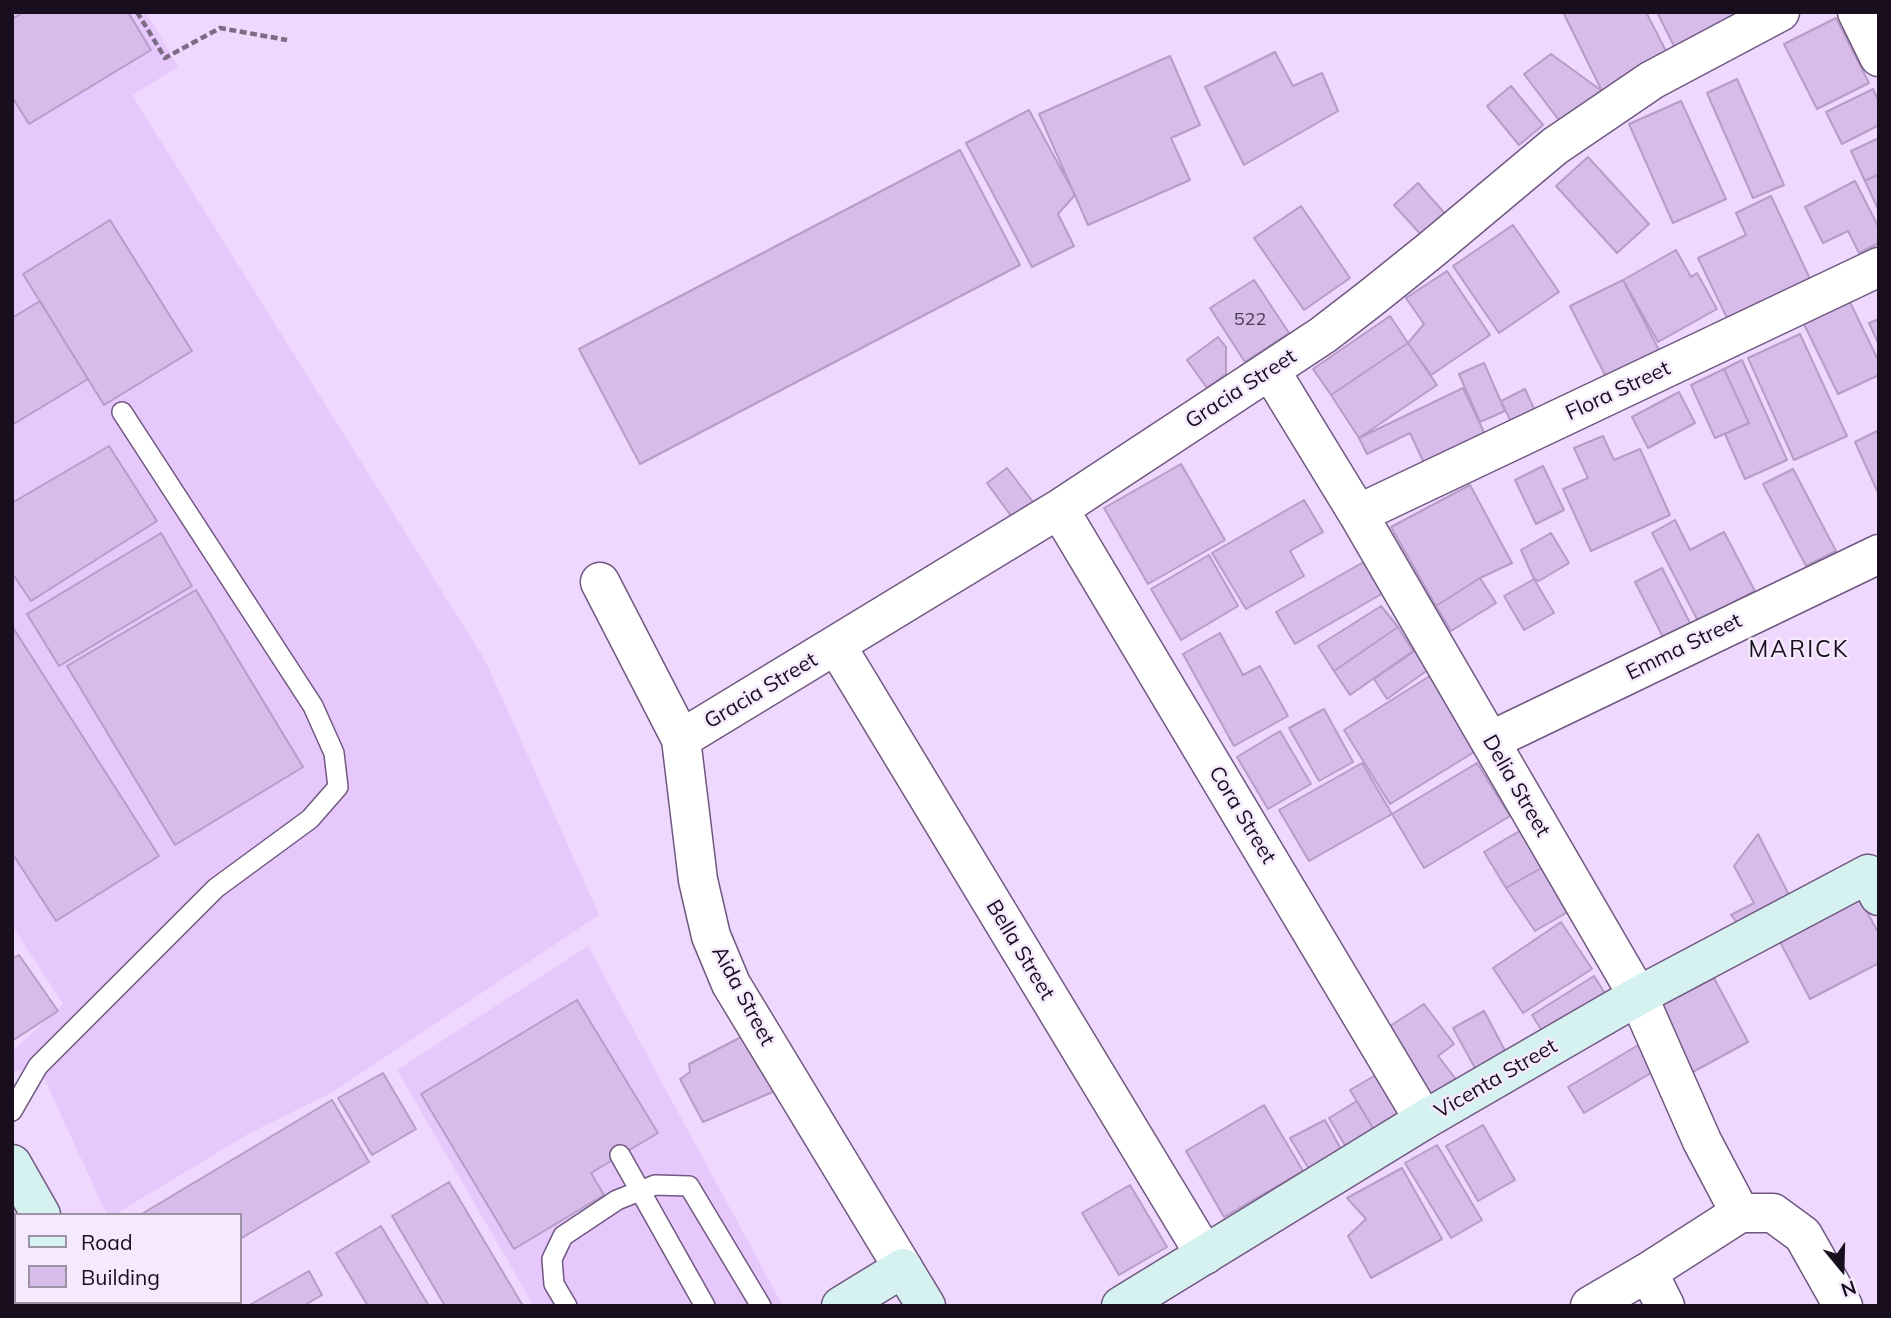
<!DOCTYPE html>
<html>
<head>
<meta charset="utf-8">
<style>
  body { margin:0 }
  #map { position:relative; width:1891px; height:1318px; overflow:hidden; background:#eed8fd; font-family:Mulish,sans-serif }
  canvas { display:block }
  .frame { position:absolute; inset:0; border:14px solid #180e1e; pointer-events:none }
  .legend { position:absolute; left:14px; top:1213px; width:228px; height:91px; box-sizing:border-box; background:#f5eafd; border:2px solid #9d92a4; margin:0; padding:9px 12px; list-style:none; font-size:21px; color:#180e1e }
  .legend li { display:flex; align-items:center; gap:14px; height:35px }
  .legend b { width:35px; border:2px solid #9d92a4 }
  .north { position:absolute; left:1807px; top:1234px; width:70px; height:70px; -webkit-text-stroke:5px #f5eafd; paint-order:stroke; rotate:161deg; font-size:19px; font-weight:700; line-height:28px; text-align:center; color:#180e1e }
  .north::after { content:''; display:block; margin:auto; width:24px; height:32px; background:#180e1e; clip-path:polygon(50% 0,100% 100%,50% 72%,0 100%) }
</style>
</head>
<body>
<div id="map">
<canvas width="1891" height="1318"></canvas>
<div class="frame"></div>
<ul class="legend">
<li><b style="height:9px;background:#d5f1f0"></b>Road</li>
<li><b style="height:19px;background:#d7bce9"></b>Building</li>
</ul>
<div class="north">N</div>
</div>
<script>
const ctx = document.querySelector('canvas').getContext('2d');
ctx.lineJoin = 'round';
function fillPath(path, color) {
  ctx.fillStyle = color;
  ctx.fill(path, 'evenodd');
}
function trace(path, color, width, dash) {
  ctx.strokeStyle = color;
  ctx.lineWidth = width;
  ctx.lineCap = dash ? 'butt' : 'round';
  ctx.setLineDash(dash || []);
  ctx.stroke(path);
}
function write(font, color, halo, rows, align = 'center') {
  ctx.font = font + ' Mulish,sans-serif';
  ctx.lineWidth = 5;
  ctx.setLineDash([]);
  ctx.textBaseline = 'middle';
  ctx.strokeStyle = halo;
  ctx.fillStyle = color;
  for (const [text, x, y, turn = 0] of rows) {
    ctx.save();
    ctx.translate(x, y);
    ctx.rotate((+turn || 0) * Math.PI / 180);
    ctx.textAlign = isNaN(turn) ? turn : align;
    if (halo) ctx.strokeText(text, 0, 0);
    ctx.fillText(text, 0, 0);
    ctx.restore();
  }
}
fillPath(new Path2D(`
  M12,12h134l32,55 -46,28 354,567 113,253 -268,178 -83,41 -134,81h-7l-68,-148 -27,5v-20l51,-48 -51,-79z
  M588,946l195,360h-249l-137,-236z`), '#e7c8fd');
const building = new Path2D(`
  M24,12h104l23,38 -122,74 -17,-27v-78z
  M1563,12h83l23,45 -67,34z
  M1657,12h78l5,10 -62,32z
  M1836,18l33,65 -52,26 -33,-65z
  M1275,52l18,34 29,-13 16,38 -94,54 -39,-78z
  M1551,54l51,37 -41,32 -37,-49z
  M1170,56l30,69 -29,13 19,42 -102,45 -49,-111z
  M1737,79l47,106 -31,13 -46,-105z
  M1511,86l32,39 -24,20 -32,-39z
  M1873,89l6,13v23l-37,19 -16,-32z
  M1681,101l45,98 -53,24 -44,-99z
  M1029,110l46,85 -17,19 16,32 -42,21 -66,-124z
  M1879,138v36l-14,7 -14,-30z
  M960,150l60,115 -380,199 -61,-115z
  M1588,157l61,67 -32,29 -61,-67z
  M1879,174v37l-14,-30z
  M1855,181l24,47v15l-20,10 -11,-22 -25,12 -18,-36z
  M1418,183l29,33 -24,21 -29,-32z
  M1771,196l40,85 -83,39 -30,-62 48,-23 -10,-22z
  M1301,206l49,72 -46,32 -50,-72z
  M110,220l82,131 -88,54 -81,-131z
  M1513,225l46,67 -60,41 -46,-67z
  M1676,250l15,27 6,-4 20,36 -59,33 -35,-62z
  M1447,271l43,64 -59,40 -23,-32 16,-19 -18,-26z
  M1254,280l35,53 -44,29 -35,-54z
  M1623,280l38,74 -53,27 -38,-75z
  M1848,298l31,64v13l-41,19 -36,-74z
  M40,301l48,78 -76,46v-107z
  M1390,316l18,27 -77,52 -18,-26z
  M1879,319v26l-10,-22z
  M1800,334l47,102 -53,24 -46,-102z
  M1218,337l8,10v27l-19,14 -20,-28z
  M1408,343l29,42 -78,53 -28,-43z
  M1742,360l45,100 -42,19 -20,-45 24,-11 -25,-54z
  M1484,363l21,48 -25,11 -21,-48z
  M1724,369l25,54 -34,15 -24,-53z
  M1463,388l28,59 -61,29 -20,-43 -43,21 -8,-16z
  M1525,389l12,26 -24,11 -12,-25z
  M1679,392l16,31 -47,25 -16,-31z
  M1879,430v65l-24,-53z
  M1603,436l11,24 26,-11 30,66 -79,36 -28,-62 25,-11 -14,-30z
  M109,446l48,75 -126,80 -19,-28v-70z
  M1181,464l44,76 -77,44 -44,-76z
  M1543,466l21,44 -28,14 -21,-44z
  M1007,468l29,38 -22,14 -27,-37z
  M1793,469l43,82 -30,15 -43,-82z
  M1470,485l42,78 -32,15 -44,28 -45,-79z
  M1304,500l19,32 -33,19 14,25 -58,33 -34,-56z
  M1675,520l15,30 34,-18 31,59 -57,30 -46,-88z
  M161,533l31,53 -133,80 -32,-52z
  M1551,533l18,30 -30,18 -5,-2 -13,-29z
  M1209,555l29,51 -57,34 -30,-51z
  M1367,560l18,32 -90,52 -19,-32z
  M1662,568l29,57 -27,14 -29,-57z
  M1480,578l16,25 -45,28 -15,-25z
  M1534,579l20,34 -30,17 -20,-34z
  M196,590l107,177 -128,78 -108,-179z
  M1381,606l17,21 -64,44 -16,-25z
  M12,626l147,230 -103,65 -44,-68z
  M1398,627l15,24 -63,44 -16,-24z
  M1220,633l23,42 17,-9 28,50 -54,30 -51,-92z
  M1419,648l13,19 -45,32 -13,-20z
  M1433,674l46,75 -89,55 -46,-74z
  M1324,709l29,53 -34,19 -30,-53z
  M1280,731l31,53 -43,25 -31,-52z
  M1362,763l30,51 -83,47 -30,-51z
  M1477,763l33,53 -86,52 -32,-54z
  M1521,830l22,37 -37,21 -22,-36z
  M1758,834l33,65 -52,26 -8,-10 23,-12 -20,-37z
  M1543,867l35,39 -43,25 -29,-43z
  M1859,897l20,37v29l-69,36 -31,-59z
  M1561,922l31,47 -69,44 -30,-45z
  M19,955l39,56 -46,30v-82z
  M1594,976l17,27 -62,39 -17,-27z
  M1714,978l34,64 -57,31 -34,-65z
  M577,1000l81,133 -67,40 13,22 -90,54 -93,-155z
  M1424,1004l30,40 -16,12 24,31 -25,18 -50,-77z
  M1484,1011l27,51 -30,17 -28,-51z
  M743,1036l32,55 -72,31 -23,-43 10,-7 -1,-8z
  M1645,1041l16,26 -77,46 -16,-26z
  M383,1073l33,56 -44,26 -34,-57z
  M1376,1075l24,39 -26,16 -24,-40z
  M332,1100l37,62 -129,77v-24h-100z
  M1357,1101l17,29 -28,17 -17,-29z
  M1264,1105l39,66 -79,46 -38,-66z
  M1325,1120l17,31 -33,18 -19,-31z
  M1483,1125l32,55 -37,21 -32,-55z
  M1437,1145l45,75 -31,18 -46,-75z
  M1402,1168l40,71 -71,39 -23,-42 18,-17 -19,-21z
  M449,1182l74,124h-78l-53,-90z
  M1130,1185l37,62 -48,28 -37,-62z
  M12,1203l7,12h-3v87h14l-7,4 -11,-1z
  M381,1226l48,80h-61l-32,-53z
  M309,1271l13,24 -19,11h-55z`);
fillPath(building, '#d7bce9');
trace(building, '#b69cc7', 2);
const lane = new Path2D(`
  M12,1111l26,-45 178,-178 94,-69 28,-32 -4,-34 -21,-47 -191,-294
  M620,1155l85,151
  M567,1306l-13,-22 -2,-25 11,-23 54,-36 38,-15 34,1 72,120`);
const street = new Path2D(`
  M1857,12l22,45
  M1270,370l88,144 280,482 64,145 38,72
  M1059,509l365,611
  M1358,514l521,-247
  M600,582l81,157 17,141 13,56 20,48 172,284
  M836,645l369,610
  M681,739l378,-230 211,-139 53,-35 48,-37 61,-49 123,-103 97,-66 128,-68
  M1490,741l389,-187
  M1740,1213h33l30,22 40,71
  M1648,1272l17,34
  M1590,1306l58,-34 92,-59`);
const secondary = new Path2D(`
  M12,1164l29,51
  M88,1302l1,4
  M841,1306l62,-38 23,38
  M1121,1306l303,-186 214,-124 230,-122 11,22`);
trace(lane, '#705880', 22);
trace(street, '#705880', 41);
trace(secondary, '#705880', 41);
trace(new Path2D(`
  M137,12l28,46 55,-30 67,12`), '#7b6c85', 4.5, [7, 3.5]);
trace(lane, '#fff', 19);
trace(street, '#fff', 38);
trace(secondary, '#d5f1f0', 38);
write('18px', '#483a51', null, [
  ["522",1250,320]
]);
write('21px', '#180e1e', '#f5eafd', [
  ["Gracia Street",1241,389,-33],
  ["Flora Street",1618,391,-25],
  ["Emma Street",1684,647,-26],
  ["Gracia Street",761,691,-31],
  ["Delia Street",1516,786,60],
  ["Cora Street",1242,815,59],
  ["Bella Street",1020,950,59],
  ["Aida Street",743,996,62],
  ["Vicenta Street",1496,1079,-30]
]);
ctx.letterSpacing = '2px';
write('23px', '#180e1e', '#f5eafd', [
  ["MARICK",1799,650]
]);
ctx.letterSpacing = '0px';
</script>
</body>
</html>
